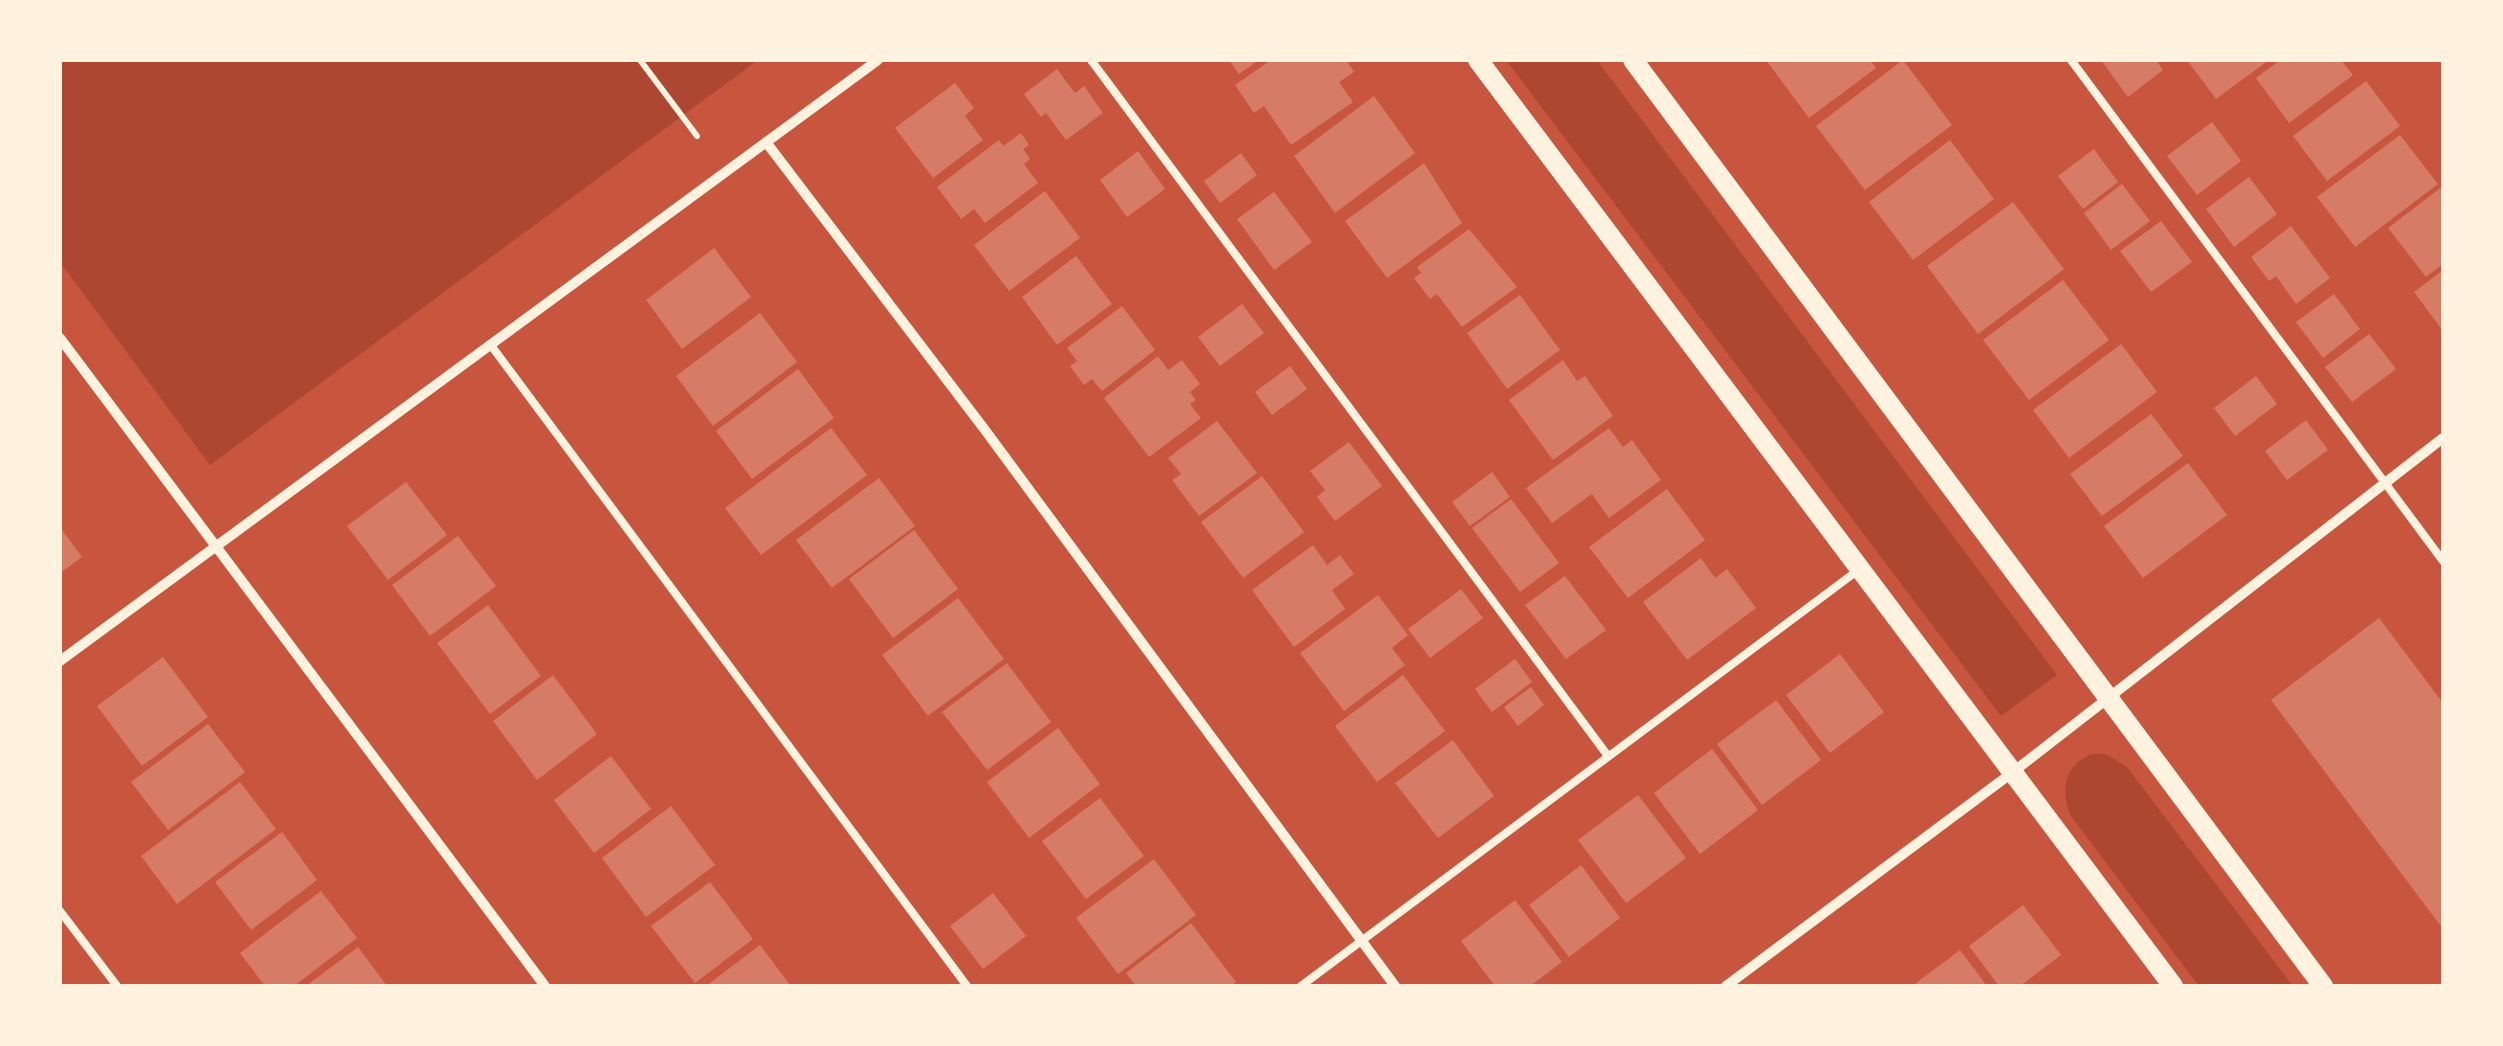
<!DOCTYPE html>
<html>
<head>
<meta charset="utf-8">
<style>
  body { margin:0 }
  #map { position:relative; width:2503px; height:1046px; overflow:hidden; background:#c8553d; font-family:"Golos Text",sans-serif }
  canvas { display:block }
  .frame { position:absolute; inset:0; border:62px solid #fff3e0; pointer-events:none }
</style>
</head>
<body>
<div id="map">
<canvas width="2503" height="1046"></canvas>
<div class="frame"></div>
</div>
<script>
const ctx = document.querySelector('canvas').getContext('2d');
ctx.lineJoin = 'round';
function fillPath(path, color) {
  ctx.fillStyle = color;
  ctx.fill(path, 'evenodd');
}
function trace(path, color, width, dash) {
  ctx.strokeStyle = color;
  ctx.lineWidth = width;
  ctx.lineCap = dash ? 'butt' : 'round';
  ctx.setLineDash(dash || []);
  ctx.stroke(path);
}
fillPath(new Path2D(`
  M60,60h698l-548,405 -150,-203z
  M1506,60h91l460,615 -56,41z
  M2092,754h14l21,13 166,219h-94l-129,-171c-9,-28 -6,-49 22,-61z`), '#ae4732');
fillPath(new Path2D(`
  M1229,60h30l-20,14z
  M1271,60h75l8,12 -15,10 14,20 -62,43 -27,-39 -10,7 -19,-28z
  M1766,60h104l6,8 -67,50z
  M1903,60l49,65 -87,65 -49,-64z
  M2101,60h55l7,10 -35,27z
  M2187,60h82l-53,39z
  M2280,60h61l12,15 -64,48 -33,-45z
  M1057,69l18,24 9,-7 19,27 -37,27 -20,-27 -5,4 -17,-23z
  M2366,81l34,45 -73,55 -34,-45z
  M955,83l19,25 -9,8 18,24 -50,38 -38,-50z
  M1374,96l41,57 -80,60 -41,-57z
  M2212,122l29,39 -44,34 -30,-39z
  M1021,133l8,12 -6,4 7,10 -6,5 14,19 -53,40 -11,-14 -13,10 -24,-32 62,-47 4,6z
  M2400,135l38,49 -83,63 -38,-50z
  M1950,140l44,59 -81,61 -44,-58z
  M2094,149l24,33 -35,27 -25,-33z
  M1138,151l27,38 -38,28 -27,-37z
  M1241,153l16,22 -37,28 -16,-22z
  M1424,163l38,60 -75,55 -42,-57z
  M2249,177l28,37 -43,33 -28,-38z
  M2122,184l28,37 -39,29 -27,-37z
  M2443,186v78l-17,13 -38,-49z
  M1045,191l35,47 -71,53 -35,-46z
  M1274,192l38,50 -38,28 -37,-51z
  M2013,202l51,67 -86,65 -51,-68z
  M2161,221l31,41 -41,30 -31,-41z
  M2291,226l39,52 -34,26 -20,-28 -7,5 -18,-24z
  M1469,229l48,58 -55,40 -25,-33 -7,5 -16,-21 7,-5 -4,-6z
  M714,248l37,49 -69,52 -36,-49z
  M1076,256l36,48 -55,41 -35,-48z
  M2443,270v61l-29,-39z
  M2063,280l46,60 -80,60 -46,-60z
  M2334,294l26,35 -37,29 -27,-36z
  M1520,295l40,55 -53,39 -40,-56z
  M1242,304l22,29 -44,33 -22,-29z
  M1122,306l33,44 -53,41 -10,-12 -8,6 -14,-19 7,-5 -10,-13z
  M760,313l37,49 -84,64 -37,-50z
  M2369,334l27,35 -44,33 -27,-35z
  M2121,344l36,48 -88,66 -36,-48z
  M1158,356l10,14 14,-10 18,24 -10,8 6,8 -6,4 11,14 -52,39 -45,-59z
  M1563,360l14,21 8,-5 28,40 -60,44 -44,-60z
  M1290,366l17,23 -35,26 -17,-23z
  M798,369l36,49 -82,61 -36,-48z
  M2256,376l21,28 -42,32 -21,-28z
  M2151,414l32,42 -81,60 -32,-42z
  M2306,420l22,30 -41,30 -22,-29z
  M1217,421l40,52 -58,43 -27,-36 9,-6 -13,-16z
  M831,428l36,47 -106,80 -36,-47z
  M1609,428l14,19 9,-7 29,40 -52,38 -17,-24 -40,29 -26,-35z
  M1349,442l33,44 -47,35 -18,-24 8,-7 -15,-19z
  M2188,463l39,52 -84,63 -39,-52z
  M1492,472l18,25 -40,29 -18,-24z
  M1262,476l42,56 -61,46 -42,-56z
  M879,478l36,48 -83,62 -36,-48z
  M406,482l41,53 -59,45 -41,-54z
  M1667,489l38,51 -77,58 -39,-51z
  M1511,499l48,64 -39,29 -48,-64z
  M60,527l22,30 -22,16z
  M914,530l44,59 -65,49 -44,-59z
  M458,536l38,50 -66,50 -38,-51z
  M1313,545l14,20 13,-10 14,19 -22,16 13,19 -51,38 -42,-57z
  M1701,558l14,20 12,-9 29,39 -69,52 -44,-58z
  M1565,576l41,54 -40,29 -41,-54z
  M1461,589l22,29 -53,40 -22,-29z
  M1378,595l30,40 -16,13 13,17 -61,46 -44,-58z
  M958,598l46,61 -76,57 -46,-61z
  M488,605l53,71 -51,38 -53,-71z
  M2379,618l64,85v226l-172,-229z
  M1840,654l44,58 -54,41 -44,-58z
  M163,657l45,60 -66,49 -45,-60z
  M1515,659l17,23 -40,30 -17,-23z
  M1007,663l44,59 -64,48 -45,-58z
  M553,675l44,59 -60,46 -44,-59z
  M1403,675l42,56 -68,51 -42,-56z
  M1531,687l13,18 -26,21 -14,-19z
  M1776,700l45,60 -59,45 -45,-61z
  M208,724l37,48 -77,58 -37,-48z
  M1058,728l42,56 -71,54 -42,-56z
  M1453,740l41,56 -56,42 -43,-55z
  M1712,749l46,61 -58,44 -46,-61z
  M611,756l40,53 -57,44 -40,-53z
  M240,782l36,47 -99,75 -36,-48z
  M1638,795l48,63 -60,45 -48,-63z
  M1100,798l44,58 -58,43 -44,-58z
  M671,806l44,59 -69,52 -44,-59z
  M282,832l35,48 -66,50 -36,-48z
  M1154,859l42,56 -78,59 -42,-56z
  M1581,865l39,53 -51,39 -40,-52z
  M710,882l43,57 -58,44 -44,-57z
  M321,891l36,47 -63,48h-29l-25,-33z
  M993,893l33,43 -43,33 -33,-43z
  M1515,900l47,62 -32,24h-35l-34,-45z
  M2023,905l38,50 -41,31h-21l-30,-40z
  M1191,923l45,59 -5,4h-95l-10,-13z
  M760,945l31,41h-85z
  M358,947l29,39h-81z
  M1960,950l27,36h-75z`), '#d67c66');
trace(new Path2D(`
  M640,60l57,76`), '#fff3e0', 6);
trace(new Path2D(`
  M1091,60l517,696
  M2071,60l372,501
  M490,344l477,642
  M60,911l57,75
  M1301,986l556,-415`), '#fff3e0', 8);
trace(new Path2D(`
  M766,142l219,288 410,556
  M60,338l485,648
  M60,661l818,-601
  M1726,986l287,-214 430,-334`), '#fff3e0', 10);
trace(new Path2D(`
  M1478,60l695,926
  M1633,60l690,926`), '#fff3e0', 20);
</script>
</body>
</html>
